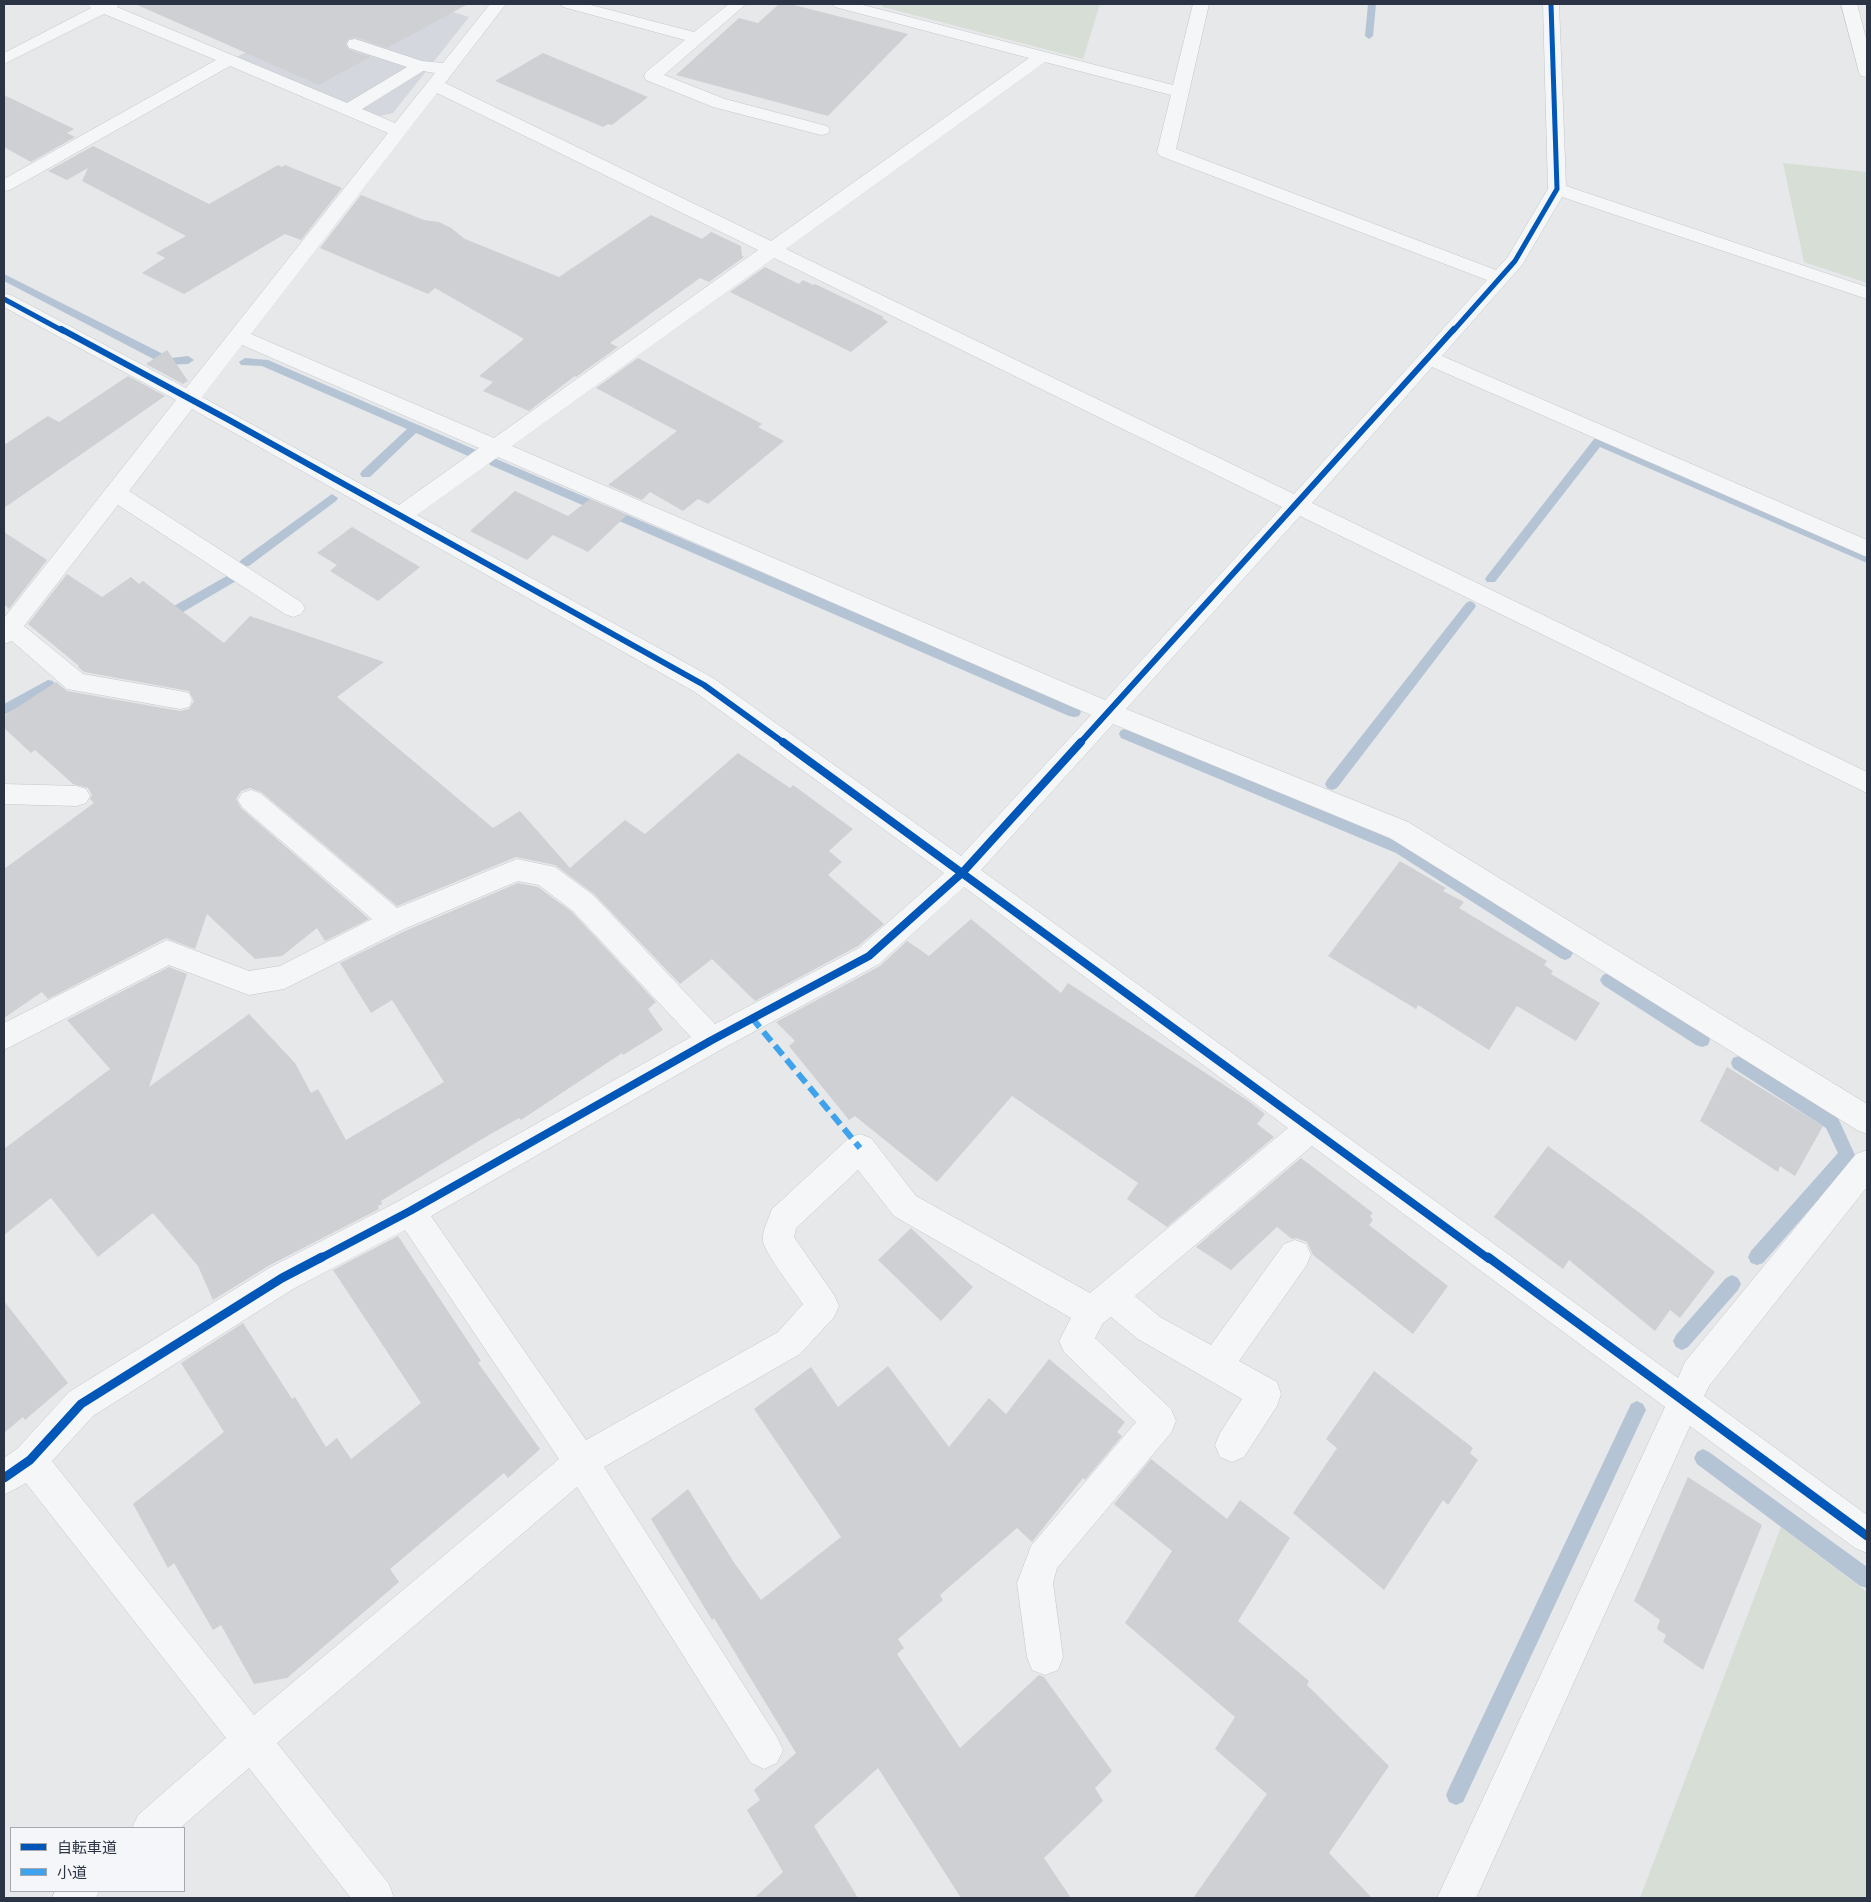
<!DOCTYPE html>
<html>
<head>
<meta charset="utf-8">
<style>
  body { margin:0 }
  #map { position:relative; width:1871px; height:1902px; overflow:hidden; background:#e6e8ea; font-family:Ubuntu,"Noto Sans JP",sans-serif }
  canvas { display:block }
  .frame { position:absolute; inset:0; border:5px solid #2b3445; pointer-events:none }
  .legend { position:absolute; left:10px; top:1827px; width:175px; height:65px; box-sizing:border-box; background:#f4f6f9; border:1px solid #a4a8b1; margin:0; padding:6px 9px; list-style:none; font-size:15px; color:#2b3445 }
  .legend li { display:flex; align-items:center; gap:10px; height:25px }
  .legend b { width:25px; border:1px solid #a4a8b1 }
</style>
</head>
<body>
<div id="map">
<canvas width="1871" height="1902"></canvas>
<div class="frame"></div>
<ul class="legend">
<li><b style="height:6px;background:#0057b8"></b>自転車道</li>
<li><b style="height:6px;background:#3ea3ec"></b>小道</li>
</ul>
</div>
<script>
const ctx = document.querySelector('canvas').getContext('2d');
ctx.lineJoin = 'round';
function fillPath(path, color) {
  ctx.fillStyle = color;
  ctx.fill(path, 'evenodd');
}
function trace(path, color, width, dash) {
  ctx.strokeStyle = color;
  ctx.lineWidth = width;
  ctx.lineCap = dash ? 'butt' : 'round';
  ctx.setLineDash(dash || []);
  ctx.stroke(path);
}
fillPath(new Path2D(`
  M336,4h91l42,13 -76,96 -13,3 -145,-58z`), '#d4d7dd');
fillPath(new Path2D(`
  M880,4h220l-17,55 -200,-52z
  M1783,163l84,9v111l-63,-21z
  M1781,1527l86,65v306h-227z`), '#d6ded6');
fillPath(new Path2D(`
  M1368,4h8l-3,32 -4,3 -4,-3z
  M4,274l167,84 17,-2 6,4 -6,4 -23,1 -161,-84z
  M245,358l23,2 208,90 2,3 -6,4 -4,-1 -52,-23 -46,44h-8l-2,-3 2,-3 45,-42 -145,-63 -21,-1 -2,-3z
  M1598,438l269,116v9l-267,-116 -105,135h-8l-2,-3 2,-3 107,-137z
  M494,458l585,250 2,4 -2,4 -5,1 -5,-1 -579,-251 -2,-3 2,-3z
  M332,494l6,4 -2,3 -87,65h-8l-2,-3 2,-3z
  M232,573l4,2 2,3 -2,3 -68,40h-10l-1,-3 1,-3z
  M1470,601l4,2 2,3 -2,3 -137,179 -5,2 -5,-2 -2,-4 2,-4 139,-177z
  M48,680l5,1 2,4 -2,4 -49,26v-11z
  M1126,729l280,116 164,103 3,5 -3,5 -5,2 -5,-2 -164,-105 -275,-115 -2,-4 2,-4z
  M1608,973l100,62 2,5 -2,5 -6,2 -6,-2 -93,-60 -3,-5 3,-5z
  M1739,1056l99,62 17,37 -2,5 -90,103 -6,2 -6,-2 -3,-6 3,-6 87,-98 -12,-25 -93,-60 -2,-5 2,-5z
  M1732,1275l6,3 3,6 -3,6 -50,57 -6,3 -6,-3 -3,-6 3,-6 50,-57z
  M1637,1401l6,3 3,6 -3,6 -180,386 -7,3 -7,-3 -3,-7 3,-7 182,-384z
  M1703,1449l6,3 158,115v21l-7,-2 -163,-122 -3,-6 3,-6z`), '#b4c4d5');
fillPath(new Path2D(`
  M135,4h333l-81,44 -31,-11 -7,1 -4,5 3,7 22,7 -51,28z
  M779,4h11l118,30 -80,82 -152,-41 63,-57 19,5z
  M543,53l105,44 -36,28 -4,-1 -5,3 -108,-46z
  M4,95l70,34 -7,4 8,4 -44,25 -27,-15z
  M93,146l116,58 69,-39 4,2 3,-2 57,23 -41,52 -16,-6 -101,60 -42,-21 23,-15 -9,-5 30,-17 -104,-55 6,-13 -21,12 -19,-9z
  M361,195l63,25 15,2 12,6 14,11 94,38 92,-62 51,24 9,-7 30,14 1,10 2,1 -35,25 -9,-4 -90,65 8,4 -42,30 -1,-1 -46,35 -46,-20 10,-9 -14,-6 45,-37 -89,-51 -7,6 -108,-46z
  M765,267l34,17 4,-4 10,5 2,-1 69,33 -2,1 6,4 -37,30 -121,-60z
  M167,350l21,31 -5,3 -37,-20z
  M638,358l124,66 -4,3 26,14 -76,63 -10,-5 -15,12 -33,-19 -8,8 -34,-15 69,-54 -81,-43z
  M128,376l37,20 -161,112v-63l44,-29 11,6z
  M515,491l53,25 22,-17 37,16 -39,37 -35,-17 -26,25 -57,-29z
  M352,527l68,40 -42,34 -48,-30 7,-6 -20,-12z
  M4,532l43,28 -38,49 -5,-5z
  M67,574l35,23 29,-20 8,7 4,-3 81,62 26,-27 134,46 -47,35 156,131 27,-17 50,57 55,-48 20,14 93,-81 52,35 3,-3 60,44 -24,22 13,11 -14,13 56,49 -26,22 -103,55 -43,-42 -32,25 -86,-90 -39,-29 -39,-8 -119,49 -136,-114 -11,-4 -9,3 -5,8 5,9 128,111 -44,22 -8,-13 -35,28 -27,3 -48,-45 -12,35 -29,-11 -118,61 -6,-7 -38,26v-149l90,-66 -4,-4 2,-4 -4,-7 -15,-4 -38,-34 -4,3 -27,-25v-12l52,-34 11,9 113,20 9,-2 5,-8 -5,-10 -105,-19 -6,-5 1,-1 -51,-42z
  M1400,861l46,27 -3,3 21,11 -5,6 88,53 -3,4 9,6 -2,3 49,29 -24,38 -59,-35 -28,44 -71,-45 -2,4 -88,-53z
  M518,883l20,4 34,25 84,90 -8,7 15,21 -40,25 -1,-2 -101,67 -2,-2 -37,21 -101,62 1,3 -4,2 1,3 -109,56 -57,35 -15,-34 -45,-53 -55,44 -47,-59 -47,37v-86l106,-80 -43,-49 102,-53 18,7 -38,113 100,-73 46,49 16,30 7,-4 28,51 98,-58 -52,-82 -21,13 -31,-50 65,-32z
  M971,919l90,74 7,-10 179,117 18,14 -8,10 17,13 -107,90 -40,-28 11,-16 -126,-87 -75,86 -82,-66 -6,4 -60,-74 6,-5 -19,-19 104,-56 27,-25 22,15z
  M1727,1067l96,59 -28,50 -15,-10 -2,6 -78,-51z
  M1548,1146l92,67 75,59 -35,46 -10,-8 -15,21 -86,-71 -6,9 -69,-52z
  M1301,1158l72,55 -3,3 3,4 -4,5 79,61 -35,48 -100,-79 -6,-13 -11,-4 -4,1 -15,-12 -46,43 -35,-23z
  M911,1228l62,59 -32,34 -63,-61z
  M398,1236l83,125 -3,2 62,86 -32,29 -4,-5 -114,96 9,13 -112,96 -33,6 -33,-59 -8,5 -39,-67 -6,5 -35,-64 91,-72 -43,-69 62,-40 49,76 3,-2 31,50 11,-9 14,21 70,-56 -88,-133z
  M4,1301l64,82 -43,37 -2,-3 -19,16z
  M1049,1359l76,63 -8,10 5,4 -37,44 -2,-2 -51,64 -15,-14 -77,67 3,5 -45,39 6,9 -7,6 63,94 79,-73 5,2 68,94 -17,17 8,13 -59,57 27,40h-110l-83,-130 -64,58 44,72h-104l29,-26 -36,-62 13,-10 -6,-10 42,-37 -82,-135 -2,2 -61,-101 37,-30 45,72 28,39 80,-63 -87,-128 57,-42 27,40 50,-41 61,81 40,-49 17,16z
  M1374,1371l99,77 -3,5 8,7 -30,45 -5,-5 -59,90 -91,-77 44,-65 -11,-9z
  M1151,1459l76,60 13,-19 50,38 -52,83 71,60 -2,4 82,81 -60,87 43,45h-179l74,-104 -52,-45 20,-32 -110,-94 47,-72 -58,-47z
  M1688,1477l74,48 -59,145 -40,-28 3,-7 -9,-6 3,-9 -26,-19z`), '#ced0d3');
const minor = new Path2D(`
  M87,4h32l-2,3 230,96 60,-36 -58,-19 -2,-4 2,-4 6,-1 67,22 21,2 47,-59h16l-61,79 326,158 258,-183 -194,-51 -2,-3h26l314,81 20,-81h16l-33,145 320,121 11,-12 41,-69 -5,-185h16l7,182 301,101v12l-305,-102 -40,68 -80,91 425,184v17l-435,-190 -120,136 555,269v21l-567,-277 -174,193 282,113 459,282v30l-10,-4 -467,-292 -277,-114 -132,146 697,508 7,-16 171,-208 11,-4v37l-158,199 -5,10 163,119v38l-12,-5 -165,-122 -214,472h-39l228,-491 -353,-261 -177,150 25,21 51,28 73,-101 11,-4 11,4 5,11 -5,11 -67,95 38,21 4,12 -4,12 -33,51 -12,5 -12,-5 -5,-12 5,-12 22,-34 -104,-60 -27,-22 -8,6 -8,15 76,71 5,12 -5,12 -114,135 -4,15 10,74 -5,13 -13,5 -13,-5 -5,-13 -10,-74 14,-37 105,-124 -72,-70 -5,-11 12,-23 -177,-102 -36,-46 -62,58 -2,9 40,58 5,11 -5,11 -34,37 -196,113 173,270 6,13 -6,13 -13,6 -13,-6 -174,-276 -300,256 112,141 5,14h-43l-102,-130 -69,60h-48l6,-13 88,-77 -200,-255 -22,12v-37l14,-10 51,-56 202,-125 128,-66 292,-164 -118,-126 -34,-26 -21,-4 -114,48 -120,60 -35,6 -80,-30 -165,85v-27l163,-83 82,31 31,-5 92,-47 -130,-112 -4,-7 4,-7 9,-3 9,3 137,115 120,-49 38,8 38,28 122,129 144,-76 85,-75 -249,-181 -503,-283 -63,82 172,111 4,6 -4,6 -8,3 -8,-3 -167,-109 -94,121 59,48 97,17 9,2 3,7 -3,7 -9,2 -113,-20 -55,-48 -8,3v-26l172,-218 -172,-93v-14l7,2 175,93 202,-255 -158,-67 -220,124 -6,1v-12l212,-119 -112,-46 -100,50v-11l87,-45zM1045,62l126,33 -14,57 3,4 327,124 -193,214 -508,-245zM423,71l12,2 -40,50 -33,-14zM437,93l321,157 -264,188 -243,-104zM774,258l508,249 -177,193 -593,-254zM242,345l237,103 -80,57 -197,-108zM498,457l593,258 -130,141 -248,-178 -296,-163zM964,887l324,241 -198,165 -174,-97 -45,-58 -11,-4 -11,4 -77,71c-3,9 -10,22 -9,31 0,11 32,52 40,64l-25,28 -192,108 -155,-224 291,-167 157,-85zM405,1230l154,229 -305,256 -202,-254 41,-45 200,-127z
  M561,4h26l107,28 35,-28h17l-82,71 61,24 102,27 3,4 -3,4 -6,1 -108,-28 -67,-27 -2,-4 2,-4 39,-32 -122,-33z
  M1841,4h16l10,38v35l-6,-1 -2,-4z
  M4,784l73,2 9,3 4,7 -4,7 -9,3 -73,-2z
  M55,1891h44l-3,7h-44z`);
trace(minor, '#c4c6c8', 1);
fillPath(minor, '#f5f6f7');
trace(new Path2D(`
  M752,1018l108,130`), '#3ea3ec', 6, [12, 6]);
trace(new Path2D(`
  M4,299l59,32
  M1453,331l62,-70 42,-72 -6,-185`), '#0057b8', 5);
trace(new Path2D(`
  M61,329l168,91 475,265 80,58
  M1080,743l374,-414`), '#0057b8', 6);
trace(new Path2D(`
  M783,742l706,517
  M319,1259l91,-48 302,-171 157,-84 94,-84 118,-130`), '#0057b8', 8);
trace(new Path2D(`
  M1488,1257l379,279
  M4,1478l26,-18 51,-56 201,-126 40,-21`), '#0057b8', 9);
</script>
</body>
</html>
